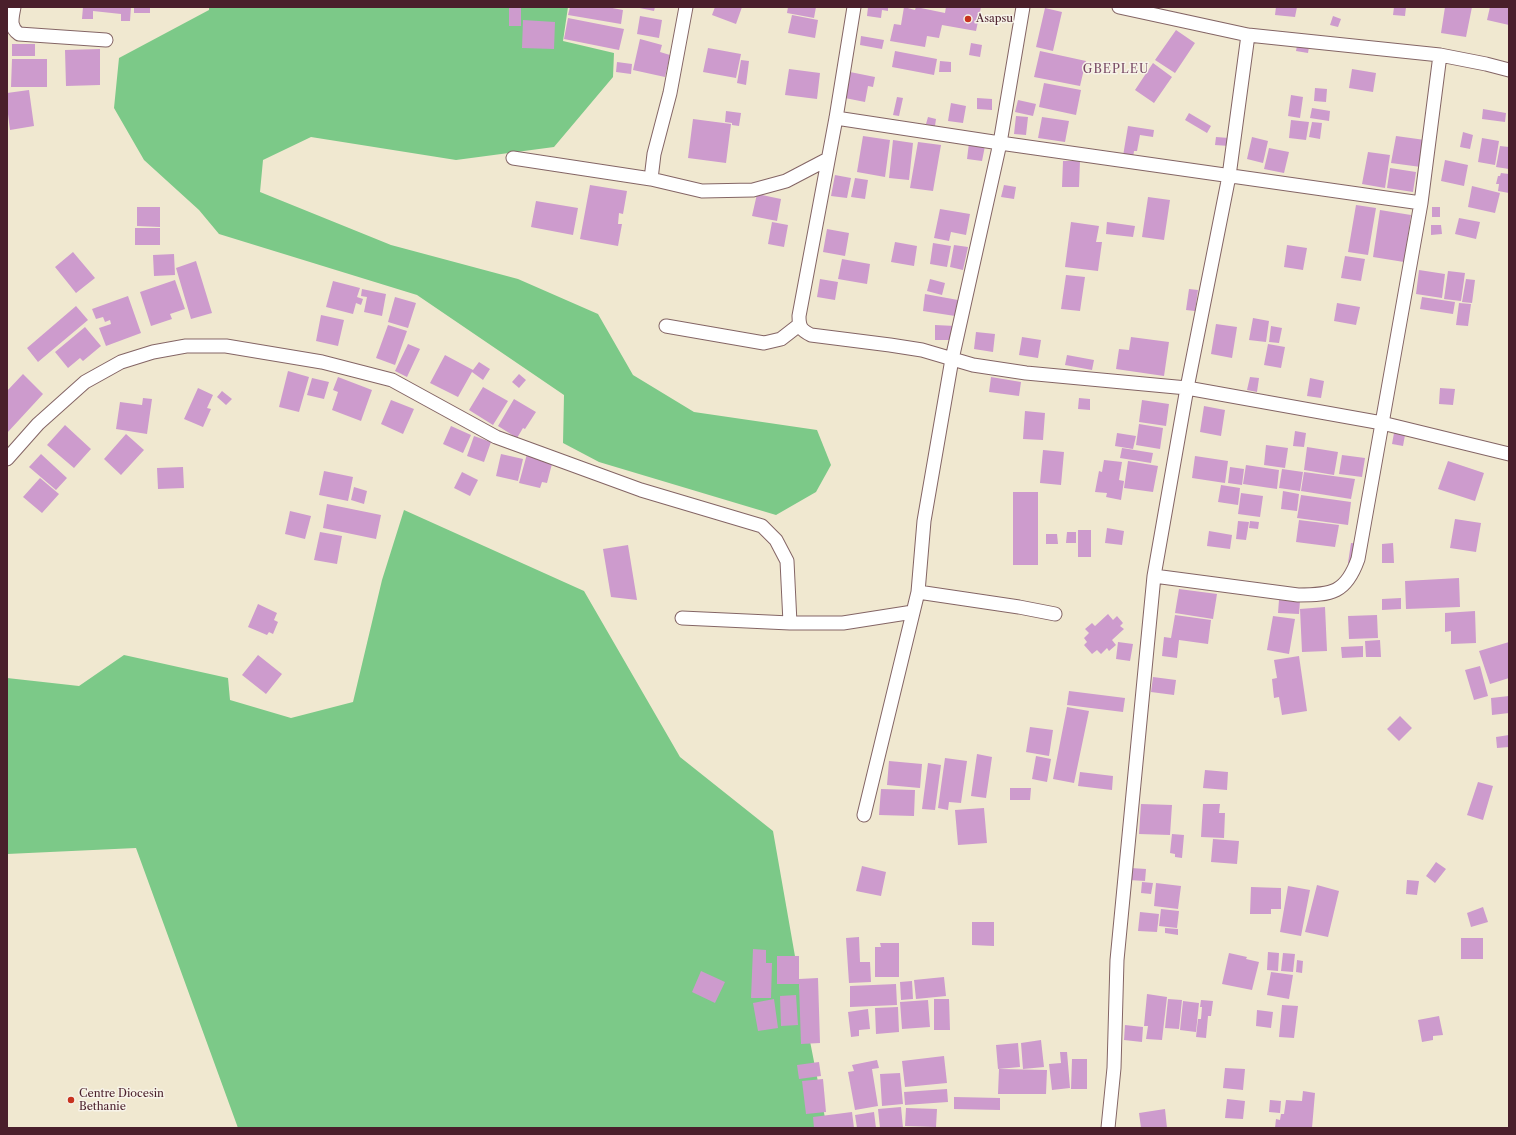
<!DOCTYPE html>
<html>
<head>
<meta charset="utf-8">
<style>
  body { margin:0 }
  #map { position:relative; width:1516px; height:1135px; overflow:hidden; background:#f0e8d0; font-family:"Libre Caslon Text",serif }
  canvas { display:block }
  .frame { position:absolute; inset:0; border:8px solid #4a1f2b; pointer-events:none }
</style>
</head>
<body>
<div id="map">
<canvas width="1516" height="1135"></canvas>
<div class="frame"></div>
</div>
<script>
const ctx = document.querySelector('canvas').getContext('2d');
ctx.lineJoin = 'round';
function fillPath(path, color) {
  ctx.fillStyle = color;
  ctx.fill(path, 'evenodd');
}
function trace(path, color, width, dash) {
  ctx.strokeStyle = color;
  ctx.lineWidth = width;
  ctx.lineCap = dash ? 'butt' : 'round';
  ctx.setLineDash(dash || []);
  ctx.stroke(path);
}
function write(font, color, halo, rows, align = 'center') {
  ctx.font = font + ' "Libre Caslon Text",serif';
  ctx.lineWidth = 3;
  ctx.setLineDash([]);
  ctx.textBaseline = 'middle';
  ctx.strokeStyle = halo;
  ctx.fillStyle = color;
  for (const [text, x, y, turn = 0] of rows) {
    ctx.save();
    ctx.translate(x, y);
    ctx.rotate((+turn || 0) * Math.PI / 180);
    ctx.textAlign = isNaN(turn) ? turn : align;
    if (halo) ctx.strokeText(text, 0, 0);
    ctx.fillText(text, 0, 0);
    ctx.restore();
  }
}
fillPath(new Path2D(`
  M209,7h359l-5,34 51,12 -1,24 -59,70 -98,13 -145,-23 -48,23 -3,32 131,53 127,34 80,35 35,61 61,37 123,18 14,35 -15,27 -40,23 -177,-53 -36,-19 1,-48 -147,-100 -198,-61 -20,-24 -55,-50 -30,-52 5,-50 90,-48z
  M404,510l180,81 96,166 93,74 26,148v6l28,143h-589l-102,-280 -129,6v-176l72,8 45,-31 104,23 2,22 61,18 62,-16 29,-122z`), '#7cc988');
fillPath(new Path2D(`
  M83,7h48l-1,14h-9v-7l-28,-3v8h-11z
  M134,7h16v6h-16z
  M509,7h12v19h-12z
  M570,7h37l16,3 -2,14 -53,-9z
  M635,7h20l-1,4z
  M715,7h27l-6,17 -24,-9z
  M788,7h28l-2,11 -27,-5z
  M868,7h20v4l-6,-1 -1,8 -14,-2z
  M904,7l11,3 1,-3 29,6 1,-6h35l-5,24 -34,-6 -3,13 -12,-2 -2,11 -35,-6 4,-17 7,1z
  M1276,7h21l-2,10 -20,-2z
  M1394,7h12l-1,9 -12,-1z
  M1445,7h27l-6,30 -25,-4z
  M1490,7h19v18l-22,-5z
  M1045,8l17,4 -9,39 -17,-4z
  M792,15l26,5 -3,18 -27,-5z
  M640,16l22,4 -3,18 -22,-4z
  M1333,16l8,3 -3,8 -8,-2z
  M568,18l56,11 -5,21 -55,-11z
  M523,20l32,2 -1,27 -32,-1z
  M1176,30l19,13 -20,30 -20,-13z
  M861,36l23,4 -2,9 -22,-4z
  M640,39l22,6 -2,7 10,3 -5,22 -32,-7z
  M971,43l11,2 -2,12 -11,-2z
  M12,44h23v12h-23z
  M1297,46l12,1 -1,6 -12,-2z
  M708,48l33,6 -5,24 -33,-6z
  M100,49v36l-34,1 -1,-36z
  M895,51l42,8 -3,16 -42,-8z
  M1040,51l46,10 -6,25 -46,-9z
  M12,59h35v28h-36z
  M741,60l8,1 -3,24 -9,-2z
  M940,61l11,1v10h-12z
  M617,62l15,2 -1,10 -15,-2z
  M1153,63l19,14 -18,26 -19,-13z
  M789,69l31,4 -3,26 -32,-4z
  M1352,69l24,4 -3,19 -24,-4z
  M850,72l25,5 -2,10 -5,-1 -3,16 -20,-4z
  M1044,83l37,7 -5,25 -37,-8z
  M1315,88l12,1 -1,13 -12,-1z
  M29,90l5,36 -24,4 -3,-24v-13z
  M1291,95l12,2 -3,21 -12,-2z
  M897,97l6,1 -4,18 -6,-1z
  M977,98l15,1v11l-15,-1z
  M1018,100l18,4 -3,12 -18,-4z
  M951,103l15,3 -3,17 -15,-2z
  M1312,108l18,3 -1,10 -19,-3z
  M1483,109l23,4 -1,9 -23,-3z
  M726,111l15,2 -2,13 -7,-1v-2l-7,-1z
  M1189,113l22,13 -4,7 -22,-13z
  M1016,116l12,1 -2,18 -12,-1z
  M928,117l8,2 -1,7 -9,-2z
  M1042,117l27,4 -4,21 -27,-4z
  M693,119l38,5 -5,39 -38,-5z
  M1291,120l18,2 -3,18 -17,-2z
  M1312,122l10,1 -2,16 -11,-2z
  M1128,126l26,4 -1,7 -13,-2 -3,16h-3l-1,7 -10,-2z
  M1463,132l10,3 -3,14 -10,-2z
  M863,136l27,4 -5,37 -28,-5z
  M1396,136l29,4 -4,27 -30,-4z
  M1216,137l13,1v8l-14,-1z
  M1252,137l16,4 -5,22 -16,-4z
  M1482,138l17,3 -4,24 -17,-3z
  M893,140l20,3 -4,37 -20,-2z
  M918,142l23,3 -8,46 -23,-3z
  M969,143l16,3 -3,15 -15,-2z
  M1500,146l9,1v22l-13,-2z
  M1269,148l20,4 -5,21 -20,-4z
  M1368,152l22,3 -5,33 -23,-4z
  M1445,160l23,5 -4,21 -23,-5z
  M1063,161h17l-1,26h-17z
  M1390,168l26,4 -3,20 -26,-4z
  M1501,173l8,1v19l-11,-2 1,-7h-3l2,-8h2z
  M835,175l16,3 -4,20 -16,-2z
  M855,178l13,2 -3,19 -14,-2z
  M590,185l37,6 -4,23 -4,-1 -1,11h4l-4,22 -38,-7z
  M1004,185l12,2 -2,12 -13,-2z
  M1472,186l28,7 -5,20 -27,-6z
  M757,194l24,5 -4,22 -25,-5z
  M1148,197l22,3 -6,40 -22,-3z
  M536,201l42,7 -5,27 -42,-8z
  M1356,205l20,3 -8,47 -20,-3z
  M137,207h23v20l-23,-1z
  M1432,207h8v10h-8z
  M940,209l30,5 -4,21 -15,-3 -2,9 -15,-3z
  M1380,210l31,5 -7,47 -31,-5z
  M1459,218l21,4 -4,17 -21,-5z
  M772,222l16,3 -4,22 -16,-3z
  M1071,222l28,4 -3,16h6l-4,29 -33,-4z
  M1107,222l28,4 -2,11 -27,-3z
  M1431,225h10l1,9 -11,1z
  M135,228h25v17h-25z
  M827,229l22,4 -4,23 -22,-4z
  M895,242l22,4 -3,20 -23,-4z
  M933,243l18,3 -4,21 -17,-3z
  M954,245l14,2 -5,23 -13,-3z
  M1287,245l20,3 -4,22 -19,-3z
  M73,252l22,26 -19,15 -21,-26z
  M174,254l1,21 -21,1 -1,-21z
  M1345,256l20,3 -4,22 -20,-3z
  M842,259l28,5 -3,20 -29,-5z
  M196,261l16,52 -21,6 -15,-51z
  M1419,270l26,4 -3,24 -26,-4z
  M1448,271l17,2 -4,28 -17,-2z
  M1066,275l19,2 -5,34 -19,-2z
  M820,279l18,3 -3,18 -18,-3z
  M930,279l15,4 -3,12 -15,-4z
  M1466,279l9,1 -3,23 -10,-1z
  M175,280l10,29 -15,5 2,5 -21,7 -11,-34z
  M333,281l27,7 -3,9 6,2 -2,6 -5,-2 -3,11 -27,-7z
  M362,289l24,5 -4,22 -18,-4 3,-15 -6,-1z
  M1189,289l9,1 -3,21 -9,-1z
  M925,294l33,6 -3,16 -32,-5z
  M128,296l13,37 -35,13 -7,-18 12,-4 -1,-4 -5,2 -2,-5 -7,2 -4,-10z
  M395,297l21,6 -8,25 -20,-6z
  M1422,297l33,5 -2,12 -33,-5z
  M1337,303l23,4 -4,18 -22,-4z
  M1459,303l12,1 -3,22 -12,-1z
  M76,306l12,14 -50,42 -11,-14z
  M321,315l23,5 -6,26 -22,-5z
  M1253,318l16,3 -3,21 -17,-2z
  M1216,324l21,3 -5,31 -21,-4z
  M388,325l19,6 -12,34 -19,-7z
  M935,325l20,1v14h-20z
  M1271,326l11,2 -3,15 -10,-1z
  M85,327l16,19 -18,15 -3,-3 -12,10 -13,-16z
  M976,332l19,2 -2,18 -19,-3z
  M1022,337l19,3 -3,18 -19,-3z
  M1131,337l38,5 -5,34 -48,-7 3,-20 10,1z
  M408,344l12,5 -13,28 -12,-6z
  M1268,344l17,3 -4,21 -17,-3z
  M445,355l28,15 6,-8 11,7 -7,11 -11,-8 -14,25 -28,-14z
  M1067,355l27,5 -2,10 -27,-5z
  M288,371l21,6 -10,35 -20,-5z
  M23,374l20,20 -36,39v-42z
  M519,374l7,6 -7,8 -7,-6z
  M338,377l34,13 -11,31 -29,-11 6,-18 -5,-2z
  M991,377l30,5 -2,14 -30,-4z
  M1250,377l9,1 -2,14 -10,-2z
  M312,378l17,4 -5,17 -17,-4z
  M1310,378l14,3 -3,17 -14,-2z
  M483,387l25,14 -15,24 -24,-15z
  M198,388l15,7 -6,13 4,1 -8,18 -19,-8z
  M1440,388l15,1 -2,16 -14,-1z
  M222,391l10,8 -6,6 -9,-8z
  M143,398l9,1 -5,35 -31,-5 4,-27 22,3z
  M1079,398l11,1v11l-12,-1z
  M514,399l22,13 -11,17 -2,-1 -6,10 -19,-12z
  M391,400l23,9 -11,25 -22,-10z
  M1142,400l27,4 -3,22 -27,-4z
  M1204,406l21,4 -4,26 -21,-4z
  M1025,411l20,2 -2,27 -20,-1z
  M1139,424l24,4 -3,21 -24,-4z
  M65,425l26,24 -17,19 -27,-23z
  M451,426l20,9 -8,18 -20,-9z
  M1295,431l11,2 -2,14 -11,-1z
  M1117,433l19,3 -3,13 -18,-3z
  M1394,433l11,2 -2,11 -11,-2z
  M126,434l18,16 -23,25 -17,-16z
  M474,436l17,6 -7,20 -17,-6z
  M1266,445l22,3 -3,20 -21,-3z
  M1307,447l31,5 -4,23 -30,-5z
  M1122,448l31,5 -2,10 -31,-5z
  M1043,450l21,2 -3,33 -21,-2z
  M41,454l26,24 -11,12 -27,-23z
  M501,454l22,5 -5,22 -22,-5z
  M527,454l26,6 -6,23 -5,-1 -2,6 -21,-5z
  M1342,455l23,3 -3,19 -23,-3z
  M1195,456l33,5 -3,22 -33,-5z
  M1104,460l18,2 -3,18 5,1 -3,19 -15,-3 1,-4 -12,-1 4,-21 3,1z
  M1128,461l30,5 -5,26 -29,-4z
  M1448,461l36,12 -9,28 -37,-12z
  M1246,465l33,5 -2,19 -34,-5z
  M183,467l1,21 -26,1 -1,-21z
  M1230,467l14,2 -2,16 -14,-2z
  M1282,469l21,3 -3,19 -21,-3z
  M324,471l29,6 -5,24 -29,-6z
  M462,472l16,8 -8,16 -16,-8z
  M1304,472l51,7 -4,20 -50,-8z
  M40,478l19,16 -17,19 -19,-16z
  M1221,485l19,3 -2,17 -20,-3z
  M354,487l13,4 -3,13 -13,-4z
  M1283,491l16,3 -2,17 -16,-2z
  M1013,492h25v73h-25z
  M1241,493l22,3 -3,21 -22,-3z
  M1301,495l50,7 -3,23 -51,-7z
  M327,504l54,11 -5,24 -53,-11z
  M290,511l21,5 -6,23 -20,-5z
  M1455,519l26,4 -5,29 -26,-4z
  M1299,520l40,5 -4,22 -39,-5z
  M1238,521l11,1 -3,18 -10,-1z
  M1250,521l9,1 -1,7 -9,-1z
  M1107,528l17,3 -2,14 -17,-2z
  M1078,530h13v27h-13z
  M1209,531l23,4 -2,14 -23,-3z
  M320,532l22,4 -5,28 -23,-4z
  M1067,532h9v11h-10z
  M1046,534h11l1,10h-12z
  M1351,543l10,1 -3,20 -10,-1z
  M1393,543l1,20h-12v-19z
  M628,545l9,55 -26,-3 -8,-48z
  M1459,578l1,29 -54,2 -1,-28z
  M1179,589l38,5 -4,25 -38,-6z
  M1401,598v11l-19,1v-11z
  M1279,600l21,1 -1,13 -21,-1z
  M258,604l19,9 -3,7 4,2 -5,12 -4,-2 -2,3 -19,-8z
  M1325,607l2,44 -25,1 -2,-43z
  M1475,611l1,32 -25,1v-13l-6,1v-19z
  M1108,614l5,6 4,-4 6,7 -3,3 4,3 -12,11 4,5 -7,6 -2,-3 -6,6 -4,-4 -5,4 -8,-9 3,-3 -3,-4 5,-5 -4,-4 7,-6 3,3z
  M1175,615l36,5 -3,24 -29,-4 -2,18 -15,-2 2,-19 7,1z
  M1377,615l1,23 -29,1 -1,-23z
  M1273,616l22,3 -6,35 -22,-4z
  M1380,640l1,17h-15l-1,-16z
  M1118,642l15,2 -3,17 -14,-2z
  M1509,642v36l-19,6 -11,-33z
  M1363,646v11l-21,1 -1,-11z
  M258,655l24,19 -16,20 -24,-19z
  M1299,656l8,55 -25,4 -3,-18 -5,1 -2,-19 5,-1 -3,-18z
  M1480,666l8,30 -14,4 -9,-30z
  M1153,677l23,3 -2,15 -23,-3z
  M1069,691l56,7 -2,14 -56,-7z
  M1509,696v17l-17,2 -1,-17z
  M1067,707l22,4 -15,72 -21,-4z
  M1400,716l12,12 -13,13 -12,-12z
  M1030,727l23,3 -4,26 -23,-4z
  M1509,735v12l-12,1 -1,-11z
  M977,754l15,3 -6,41 -15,-2z
  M1036,756l15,3 -4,23 -15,-3z
  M945,758l22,3 -6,42 -12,-1 -1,8 -10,-2z
  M889,761l33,3 -2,24 -33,-3z
  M928,763l13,2 -6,45 -13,-1z
  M1205,770l23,2 -1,18 -24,-2z
  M1080,772l33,4 -1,14 -34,-4z
  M1478,782l15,4 -10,34 -16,-5z
  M1010,788h21l-1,12h-20z
  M881,789l34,1 -1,26 -35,-1z
  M1141,804l31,1 -2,30 -31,-1z
  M1203,804h17l-1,9h6l-1,25 -23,-1z
  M984,808l3,35 -29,2 -3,-35z
  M1172,834l12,1 -2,23 -7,-1v-3l-5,-1z
  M1213,839l26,2 -2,23 -26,-2z
  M1436,862l10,7 -11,14 -9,-7z
  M862,866l24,6 -5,24 -25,-5z
  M1131,868l15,1 -1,12 -16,-1z
  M1407,880l12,1 -2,14 -11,-1z
  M1142,882l11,1 -2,11 -10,-1z
  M1156,883l25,3 -3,23 -24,-3z
  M1317,885l22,6 -11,46 -23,-5z
  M1288,886l22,4 -9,46 -21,-4z
  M1251,887l30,1v21h-10v5h-21z
  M1483,907l5,15 -17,5 -4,-14z
  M1161,909l18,2 -2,17 -18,-2z
  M1140,912l19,2 -2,18 -19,-1z
  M972,922h22v24l-22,-1z
  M1165,928l13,1v6l-13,-2z
  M859,937l1,25h10l1,20 -22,1 -3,-45z
  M1461,938h22v21h-22z
  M880,943h19v34h-24v-30h6z
  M753,949l13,1v13h6l-1,35h-20z
  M1268,952l11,1 -1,18 -11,-1z
  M1229,953l18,4 -1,2 13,3 -7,28 -30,-6z
  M1283,953l12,1 -2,18 -12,-1z
  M777,956h22v23l19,-1 2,65 -19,1 -2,-60h-22z
  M1297,960l6,1 -1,12 -6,-1z
  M701,971l24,11 -10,21 -23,-11z
  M1271,972l22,3 -4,24 -22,-4z
  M944,977l2,19 -30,3 -2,-19z
  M912,981l1,18 -12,1 -1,-18z
  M896,984l1,21 -47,2v-21z
  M1147,994l20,3 -5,43 -16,-1 2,-13h-4z
  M796,995l2,30 -17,1 -1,-30z
  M774,999l4,29 -20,3 -5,-28z
  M934,999h15l1,31h-16z
  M1168,999l14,1 -3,29 -14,-1z
  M928,1000l2,27 -28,2 -2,-27z
  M1201,1000l12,1 -2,15h-3l-2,22 -10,-1 2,-18h3l1,-12h-2z
  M1183,1001l16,2 -3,29 -16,-2z
  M1282,1005l16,1 -4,32 -15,-1z
  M898,1007l1,25 -23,2 -1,-26z
  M868,1009l2,20 -11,1v6l-8,1 -3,-25z
  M1257,1010l16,2 -2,16 -15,-2z
  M1439,1016l4,19 -10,1v4l-11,2 -4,-22z
  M1125,1025l18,2 -1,15 -18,-2z
  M1041,1040l3,27 -21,2 -2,-26z
  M1018,1043l2,24 -22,2 -2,-24z
  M1060,1052h7l3,36 -18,2 -3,-26 12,-1z
  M944,1056l3,27 -42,4 -3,-26z
  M1072,1059h15v30h-16z
  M877,1060l2,8 -7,1 6,37 -23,4 -7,-38 6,-1 -2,-6z
  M819,1062l2,14 -22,3 -2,-14z
  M1225,1068l20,1 -2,21 -20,-2z
  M999,1069l48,1 -1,24h-48z
  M900,1073l3,31 -21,2 -2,-32z
  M823,1079l3,33 -20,2 -4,-33z
  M947,1089l1,13 -43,3 -1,-13z
  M1303,1091l12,2 -3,35h-37l1,-9 4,1 1,-6h3l2,-14 16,1z
  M954,1097l46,1v12l-46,-1z
  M1227,1099l18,2 -2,18 -18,-1z
  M1270,1100l11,1 -1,12 -11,-1z
  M901,1107l2,21h-23l-2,-19z
  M906,1108l31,1 -1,18 -31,-1z
  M1165,1109l2,19h-26l-2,-15z
  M852,1112l2,16h-40l-1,-11z
  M874,1112l2,16h-19l-2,-13z`), '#cd9bcd');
const street = new Path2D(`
  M14,7c-2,11 -5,20 5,27l87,6
  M854,7l-18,111 -37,198c0,11 2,14 12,19l79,10 32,5 51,15 53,8 161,15 195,35 127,31
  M1119,7l129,28 192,20 46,9 23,6
  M836,118l164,25 421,60
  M513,158l138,21 51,12 51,-1 33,-9 42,-22
  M651,179l3,-25 16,-61 16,-86
  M666,326l98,17 17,-4 18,-14
  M7,459l31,-35 47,-42 36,-20 32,-10 33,-6h40l96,16 70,18 104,57 145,53 121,36 14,14 11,21 3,62
  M1154,576l144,19c34,0 48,-2 60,-36l63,-356 19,-148
  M918,592l101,15 36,7
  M682,618l108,5h53l70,-11
  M864,815l54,-223 6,-71 28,-162 48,-216 23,-136
  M1108,1128l6,-60 3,-108 37,-384 33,-188 42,-212 19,-141`);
trace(street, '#846565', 15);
trace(street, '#fff', 13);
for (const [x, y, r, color] of [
  [968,19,4,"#c8321e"],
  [71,1100,4,"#c8321e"]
]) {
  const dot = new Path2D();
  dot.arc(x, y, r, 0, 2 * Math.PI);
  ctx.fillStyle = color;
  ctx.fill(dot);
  trace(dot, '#f7f3e8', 1.5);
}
write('11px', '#4a1f2b', '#f7f3e8', [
  ["Asapsu",976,19],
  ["Centre Diocesin",79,1094],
  ["Bethanie",79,1107]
], 'left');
ctx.letterSpacing = '1px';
write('12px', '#784a64', '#f7f3e8', [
  ["GBEPLEU",1116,70]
]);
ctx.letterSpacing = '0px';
</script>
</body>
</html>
